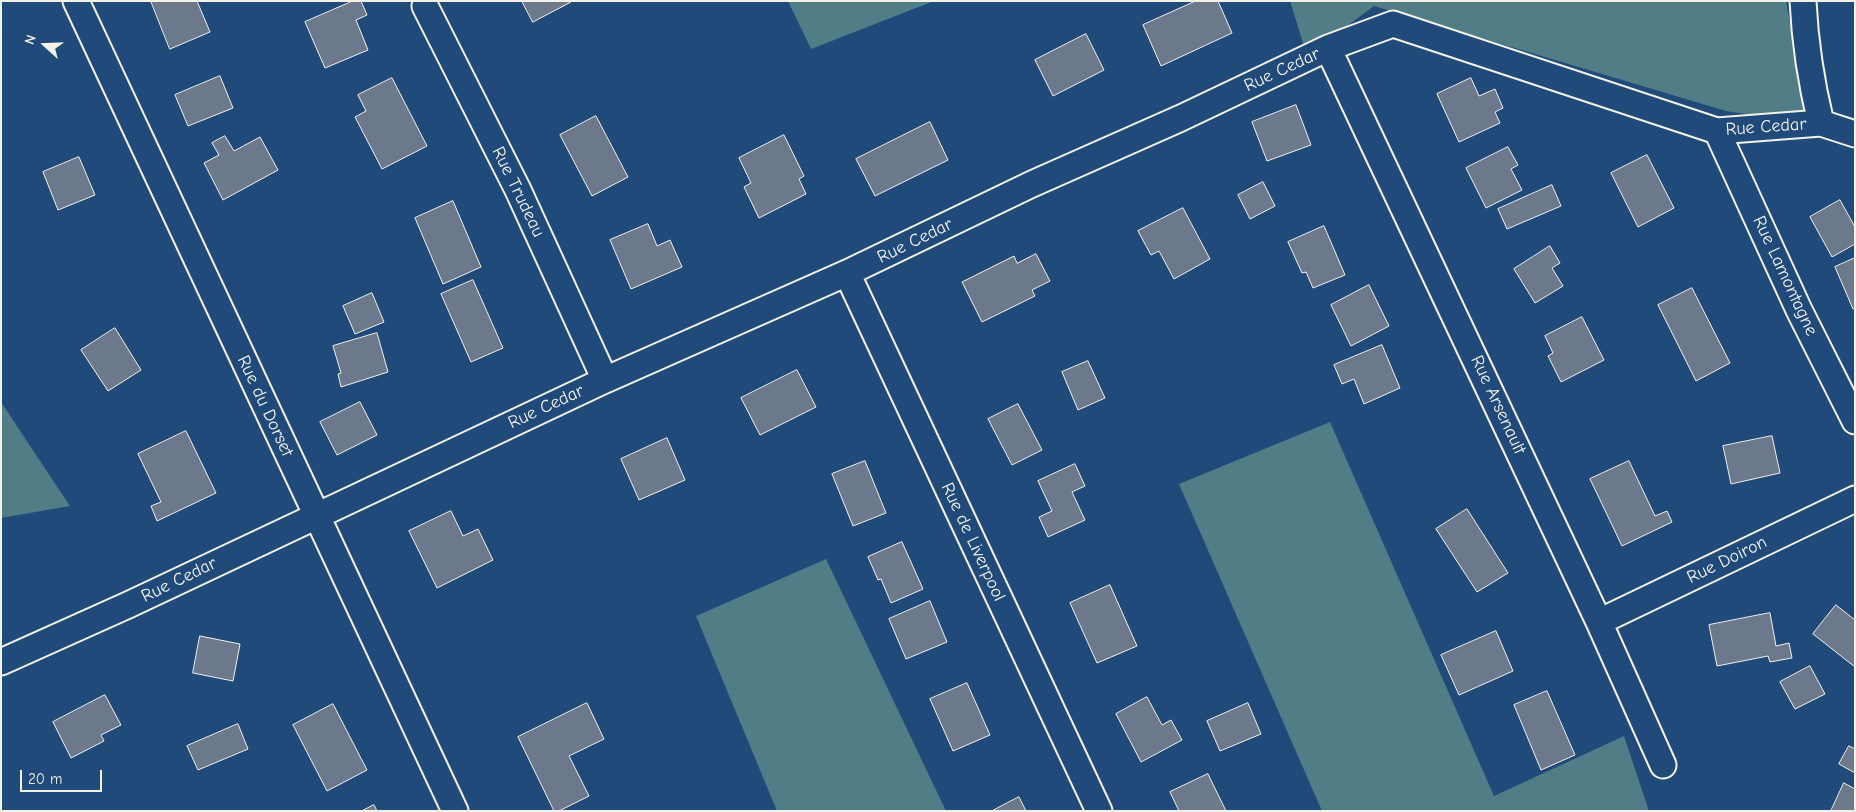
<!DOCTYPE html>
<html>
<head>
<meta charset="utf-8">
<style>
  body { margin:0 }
  #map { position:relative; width:1856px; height:812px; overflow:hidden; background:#1f4a7a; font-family:"Comic Neue",sans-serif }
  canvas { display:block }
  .frame { position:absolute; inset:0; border:2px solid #f4f1e8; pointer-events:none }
  .north { position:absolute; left:20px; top:20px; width:50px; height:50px; -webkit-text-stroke:4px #1f4a7a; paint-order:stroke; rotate:290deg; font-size:14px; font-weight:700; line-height:20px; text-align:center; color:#f4f1e8 }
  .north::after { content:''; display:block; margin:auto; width:18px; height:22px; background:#f4f1e8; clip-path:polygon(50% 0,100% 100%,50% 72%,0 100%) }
  .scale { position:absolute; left:20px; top:770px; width:82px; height:22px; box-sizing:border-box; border:2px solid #f4f1e8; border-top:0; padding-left:6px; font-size:15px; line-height:18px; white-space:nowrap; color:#f4f1e8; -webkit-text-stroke:4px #1f4a7a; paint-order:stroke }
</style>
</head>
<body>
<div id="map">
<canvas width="1856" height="812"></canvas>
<div class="frame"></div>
<div class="north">N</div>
<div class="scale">20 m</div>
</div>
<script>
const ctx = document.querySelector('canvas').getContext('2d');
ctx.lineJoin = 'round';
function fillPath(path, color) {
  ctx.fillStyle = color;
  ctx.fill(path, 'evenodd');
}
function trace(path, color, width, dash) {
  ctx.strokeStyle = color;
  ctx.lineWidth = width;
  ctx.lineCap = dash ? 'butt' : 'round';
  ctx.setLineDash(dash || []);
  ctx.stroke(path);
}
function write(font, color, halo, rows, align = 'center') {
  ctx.font = font + ' "Comic Neue",sans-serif';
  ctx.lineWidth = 4.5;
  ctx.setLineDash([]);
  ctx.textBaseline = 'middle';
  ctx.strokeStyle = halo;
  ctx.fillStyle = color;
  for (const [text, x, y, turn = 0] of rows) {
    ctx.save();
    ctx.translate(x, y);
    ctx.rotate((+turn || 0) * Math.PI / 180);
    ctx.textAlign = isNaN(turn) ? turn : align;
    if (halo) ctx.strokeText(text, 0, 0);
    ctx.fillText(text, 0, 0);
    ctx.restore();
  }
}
fillPath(new Path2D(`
  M788,1h146l-123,48z
  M1290,1h496l23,123 -83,-13 -352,-105 -67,50z
  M1,402l69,104 -69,12z
  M1330,422l164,374 130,-60 25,75h-327l-143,-327z
  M826,559l120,252h-169l-81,-195z`), '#507d86');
const building = new Path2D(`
  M151,1h46l13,31 -40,17z
  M353,1h8l6,14 -11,5 12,30 -43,18 -20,-46z
  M522,1h49v1l-38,20z
  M1196,1h22l14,32 -71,33 -18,-41z
  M1086,34l18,36 -51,26 -18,-36z
  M220,76l13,32 -45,18 -13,-31z
  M392,78l35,68 -45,23 -27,-52 11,-6 -8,-16z
  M1471,78l8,18 16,-7 8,19 -8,4 5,11 -41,19 -22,-48z
  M1296,105l15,40 -44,16 -15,-39z
  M596,116l32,61 -36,19 -32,-61z
  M930,122l18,38 -73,36 -19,-37z
  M784,135l20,41 -5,3 7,15 -47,24 -15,-31 7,-4 -12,-25z
  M225,136l9,15 26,-14 18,33 -55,30 -19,-37 15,-8 -7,-12z
  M1508,147l10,18 -7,4 11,21 -36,18 -20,-40z
  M1647,155l27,53 -36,19 -27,-54z
  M79,157l16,38 -37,15 -15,-38z
  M1263,182l12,24 -25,13 -12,-24z
  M1552,185l9,21 -54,23 -9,-20z
  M1840,200l15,27v17l-23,13 -22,-40z
  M453,201l28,66 -38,17 -28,-66z
  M1183,208l27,51 -36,20 -15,-28 -8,4 -13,-24z
  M648,224l9,22 13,-6 12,27 -51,22 -21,-49z
  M1324,226l21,49 -32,13 -7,-16 -4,1 -14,-31z
  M1550,246l10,17 -8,5 11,18 -28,17 -21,-34z
  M1036,254l14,27 -18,9 3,6 -53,26 -20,-40 52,-26 3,7z
  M1855,258v50l-2,1 -18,-42z
  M473,280l30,68 -32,14 -30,-68z
  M1369,285l20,41 -38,20 -20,-41z
  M1692,288l38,75 -34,18 -38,-76z
  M372,293l12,29 -29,12 -12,-28z
  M1582,317l22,43 -43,22 -13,-26 5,-3 -8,-17z
  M115,328l26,42 -33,21 -27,-41z
  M377,333l11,39 -47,15 -3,-13 3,-1 -8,-27z
  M1382,345l18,43 -36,16 -10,-25 -12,5 -8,-19z
  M1088,361l17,37 -27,12 -16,-38z
  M797,370l19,37 -56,28 -19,-37z
  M360,402l17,33 -40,20 -17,-33z
  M1018,404l24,46 -30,15 -24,-46z
  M186,431l30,62 -59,28 -6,-15 10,-4 -23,-48z
  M1772,436l8,37 -49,11 -8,-38z
  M667,438l18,42 -46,20 -18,-41z
  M865,461l21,52 -33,13 -21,-52z
  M1629,461l26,55 12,-5 5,11 -50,24 -32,-67z
  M1075,464l10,22 -13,6 13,28 -37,17 -9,-20 13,-6 -14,-30z
  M1467,509l41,64 -31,19 -41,-63z
  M451,511l12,25 15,-7 15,31 -56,28 -28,-57z
  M902,542l21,47 -32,14 -10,-24 -3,1 -10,-23z
  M1110,585l27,61 -40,17 -27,-60z
  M930,601l17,41 -41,17 -17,-40z
  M1836,605l19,15v47l-42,-33z
  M1770,613l6,33 13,-3 3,15 -22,4 -2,-6 -51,10 -8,-41z
  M1496,631l17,40 -54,24 -18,-40z
  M200,636l40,8 -7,37 -40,-8z
  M1810,666l15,28 -30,15 -15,-27z
  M967,683l23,52 -37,16 -23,-52z
  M1547,691l28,64 -34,15 -27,-65z
  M105,695l16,30 -20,10 3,6 -33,17 -18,-36z
  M1147,697l15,28 9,-5 11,20 -41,22 -25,-48z
  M587,703l17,36 -35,17 20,40 -30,15h-5l-36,-74z
  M1248,703l13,31 -41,17 -13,-30z
  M333,704l34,66 -40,21 -34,-66z
  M238,724l10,25 -50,21 -11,-24z
  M1849,746l6,3v24l-16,-9z
  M1208,774l18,37h-47l-9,-19z
  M1844,783l11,6v22h-24z
  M1019,797l7,14h-34z
  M374,805l3,6h-15z`);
fillPath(building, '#6c788b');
trace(building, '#f4f1e8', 1);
const minor = new Path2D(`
  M76,1l379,810
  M1803,1c2,41 8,81 18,122
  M425,6l93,184 87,190
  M1328,48l271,574 64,143
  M1717,131l82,179 56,111
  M847,273l252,538
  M1599,622l256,-123
  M1,662l127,-57 477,-225 242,-107 185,-89 149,-66 147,-70 65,-24 324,107 104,-8 34,11`);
trace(minor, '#f4f1e8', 29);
trace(minor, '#1f4a7a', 25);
write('18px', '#f4f1e8', '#1f4a7a', [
  ["Rue Cedar",1282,70,-25],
  ["Rue Cedar",1766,127,-4],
  ["Rue Trudeau",518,192,64],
  ["Rue Cedar",915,241,-26],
  ["Rue Lamontagne",1785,276,65],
  ["Rue Arsenault",1498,405,65],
  ["Rue du Dorset",265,406,65],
  ["Rue Cedar",546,407,-25],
  ["Rue de Liverpool",973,542,65],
  ["Rue Doiron",1727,560,-26],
  ["Rue Cedar",179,580,-26]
]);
</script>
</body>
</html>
